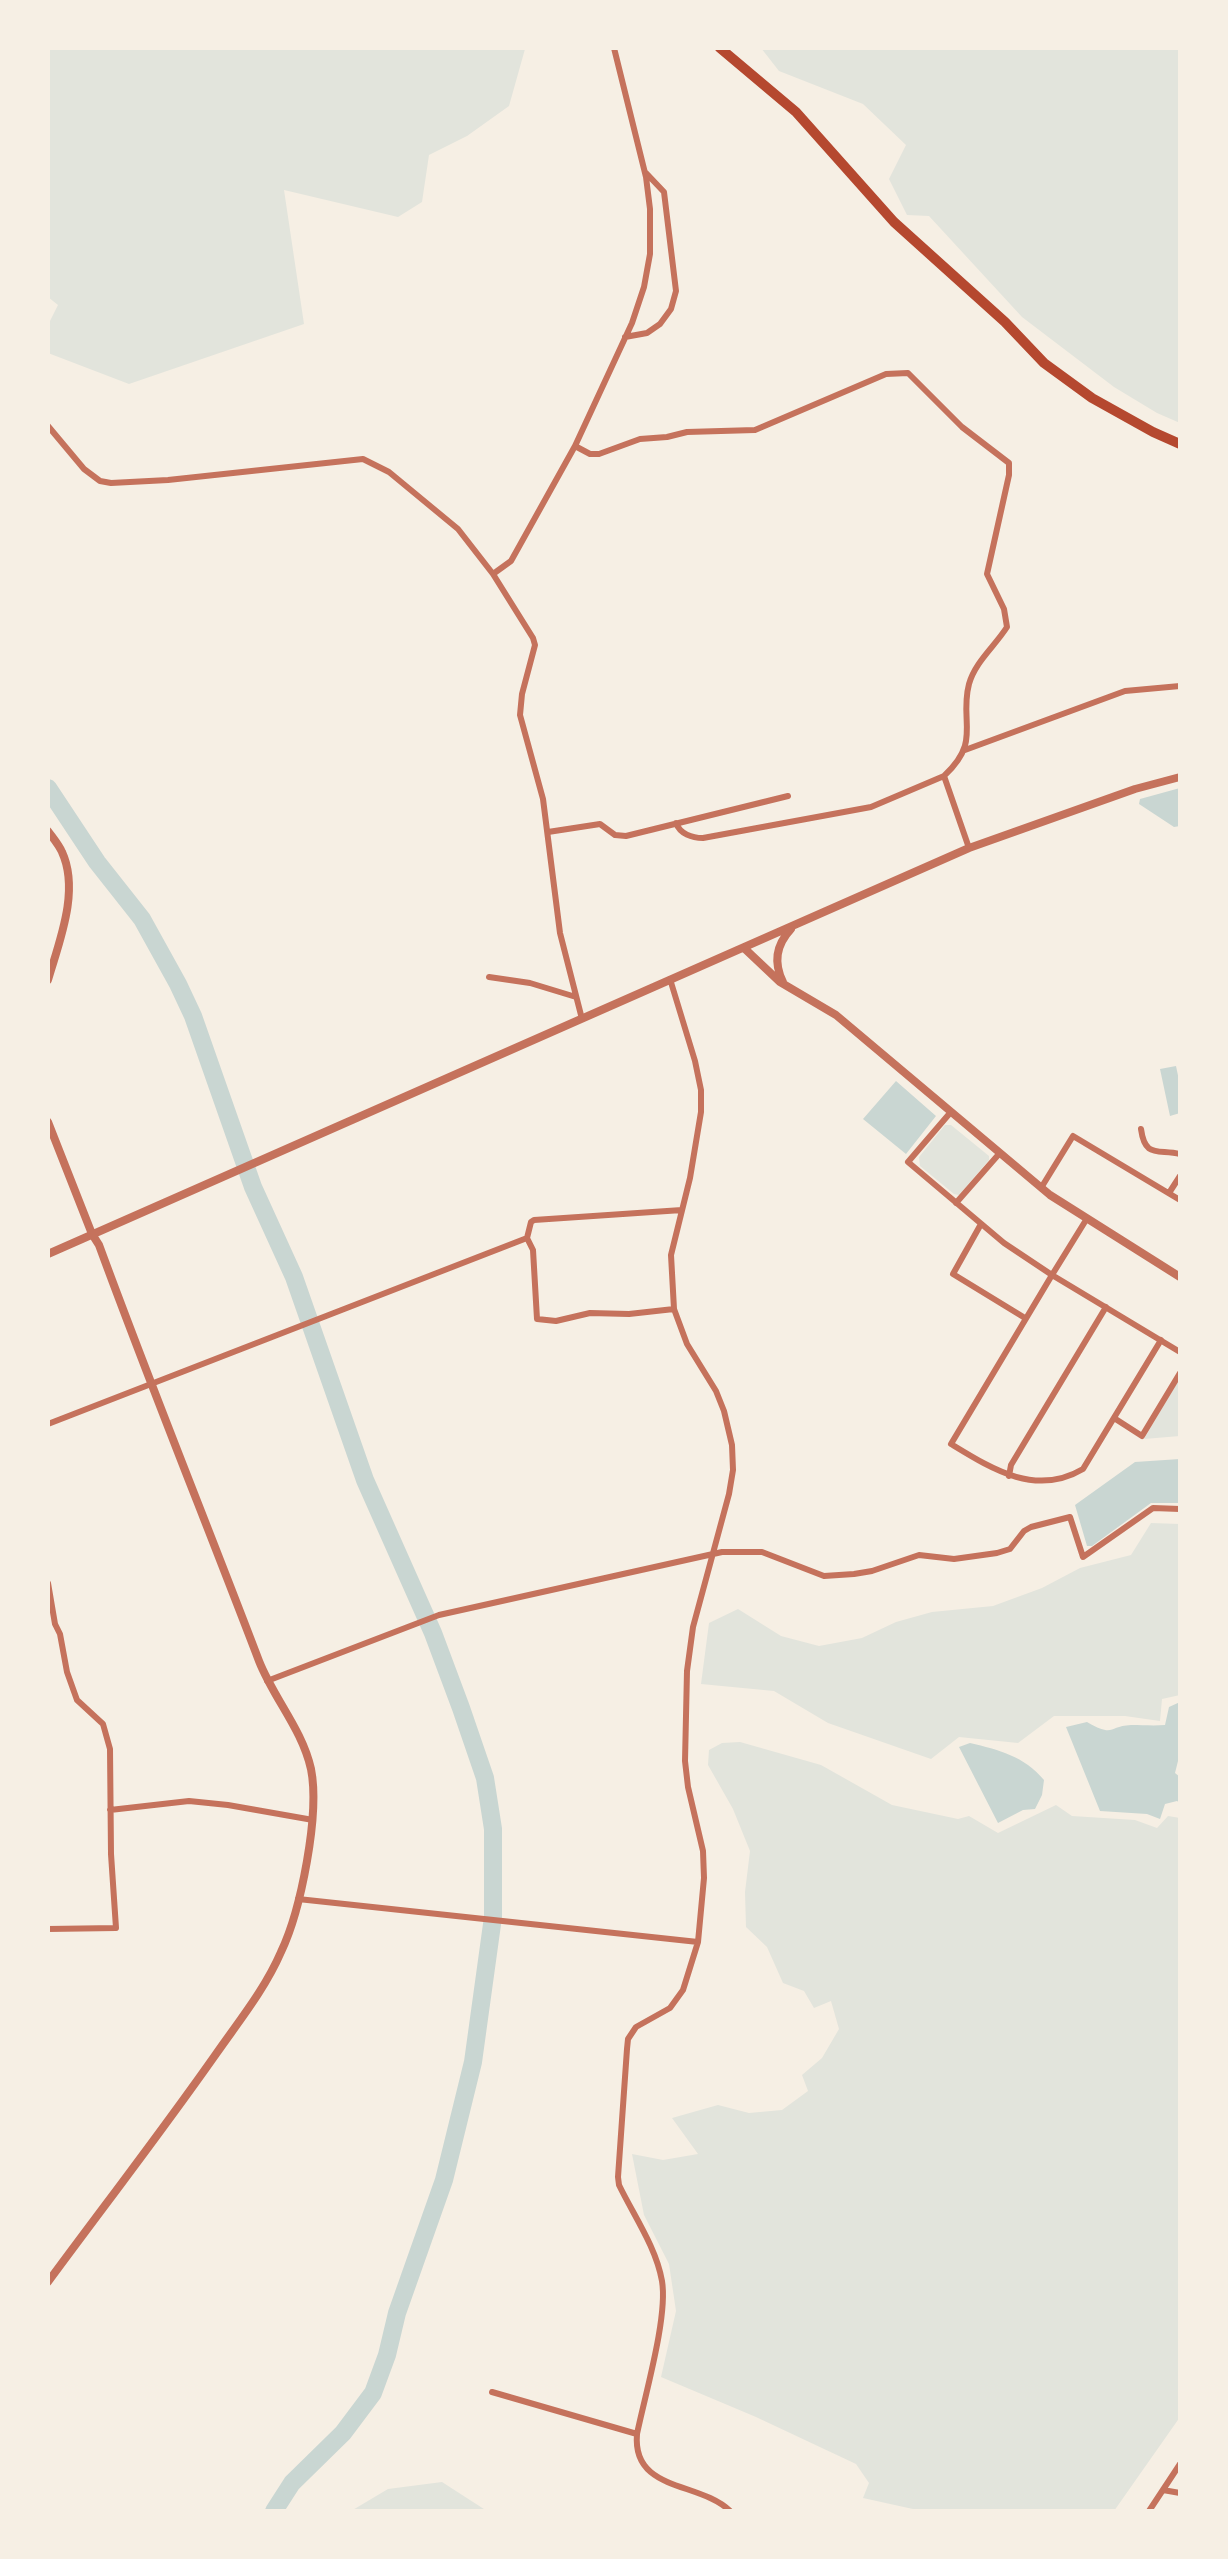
<!DOCTYPE html>
<html>
<head>
<meta charset="utf-8">
<style>
  body { margin:0 }
  #map { position:relative; width:1228px; height:2559px; overflow:hidden; background:#f6efe4; font-family:Figtree,sans-serif }
  canvas { display:block }
  .frame { position:absolute; inset:0; border:50px solid #f6efe4; pointer-events:none }
</style>
</head>
<body>
<div id="map">
<canvas width="1228" height="2559"></canvas>
<div class="frame"></div>
</div>
<script>
const ctx = document.querySelector('canvas').getContext('2d');
ctx.lineJoin = 'round';
function fillPath(path, color) {
  ctx.fillStyle = color;
  ctx.fill(path, 'evenodd');
}
function trace(path, color, width, dash) {
  ctx.strokeStyle = color;
  ctx.lineWidth = width;
  ctx.lineCap = dash ? 'butt' : 'round';
  ctx.setLineDash(dash || []);
  ctx.stroke(path);
}
fillPath(new Path2D(`
  M48,48h476l1,1 -16,57 -42,30 -38,19 -7,47 -24,15 -114,-27 20,134 -175,60 -81,-31v-28l10,-20 -10,-8z
  M761,48h419v375l-23,-10 -43,-26 -92,-70 -93,-101 -22,-1 -18,-36 17,-34 -43,-41 -84,-33z
  M945,1125h6l38,31v4l-30,35 -5,-1 -34,-28 -1,-9z
  M1180,1378v58l-36,3z
  M1151,1523l29,1v171l-18,4 -2,22 -35,-5h-71l-36,27 -59,-6 -28,22 -103,-36 -54,-32 -73,-7 8,-61 29,-14 43,27 38,10 43,-8 34,-16 36,-10 61,-6 49,-18 38,-20 51,-13z
  M740,1742l81,23 71,40 66,14 11,-3 29,17 58,-28 16,11 63,4 22,8 11,-12 12,2v599l-66,94h-192l-59,-13 6,-15 -13,-19 -100,-47 -95,-40 15,-66 -7,-47 -25,-49 -12,-61 31,6 35,-6 -26,-36 46,-13 31,8 33,-3 26,-19 -6,-16 20,-17 17,-29 -8,-28 -17,7 -10,-17 -21,-8 -16,-36 -21,-20 -1,-35 5,-41 -17,-42 -25,-44 1,-15 13,-7z
  M442,2482l45,29h-136l37,-22z`), '#e2e4dc');
fillPath(new Path2D(`
  M1180,788v38l-6,1 -35,-23 1,-5z
  M1176,1066l4,19v28l-10,3 -10,-47z
  M896,1081l40,35 -30,38 -43,-35z
  M1180,1459v44h-29l-59,43h-5l-12,-41 60,-43z
  M1180,1702v51l-5,20 5,4v26l-3,-2 -12,3 -5,15 -13,-5 -47,-3 -34,-84 21,-5c28,16 21,4 44,3 12,0 22,1 34,0l4,-18z
  M970,1743c29,7 54,13 74,37l-2,15 -7,14 -12,1 -25,13 -39,-76z`), '#c9d6d2');
trace(new Path2D(`
  M48,788l49,74 45,57 36,65 15,32 60,171 41,90 71,203 68,153 28,75 24,70 8,51v88l-20,145 -29,118 -47,133 -10,42 -14,38 -30,40 -51,50 -18,28`), '#c9d6d2', 18);
trace(new Path2D(`
  M625,337l22,-4 13,-9 11,-15 5,-18 -12,-99 -18,-19
  M48,426l36,43 16,12 11,2 57,-3 195,-21 26,13 69,57 35,45 40,64 2,7 -13,49 -2,21 23,84 17,134 22,86
  M575,446l15,8h9l41,-15 27,-2 20,-5 68,-2 131,-56 22,-1 54,54 47,36v12l-22,99 17,35 3,18c-12,19 -32,35 -38,57 -10,38 13,57 -25,92l-73,31 -168,31c-11,0 -23,-4 -27,-15
  M493,574l18,-13 64,-115 57,-123 12,-36 6,-33v-45l-4,-32 -32,-129
  M965,750l160,-59 55,-5
  M944,776l25,72
  M548,832l52,-8 15,11 11,1 162,-40
  M489,977l41,6 46,14
  M950,1113l-42,49 96,81 48,32 -101,169c41,25 85,53 132,25l78,-129
  M1141,1129c4,29 16,20 39,25
  M1041,1188l32,-52 107,64
  M1169,1193l11,-17
  M956,1203l43,-49
  M1086,1220l-34,55 128,77
  M981,1224l-28,50 72,44
  M674,1309l-45,5 -39,-1 -34,8 -19,-2 -4,-69 -6,-12 4,-16 3,-2 148,-10
  M1114,1418l28,18 38,-63
  M48,1424l479,-186
  M1009,1476l2,-11 95,-158
  M48,1583l7,41 5,10 7,38 10,28 26,24 7,25 1,105 5,74 -68,1
  M267,1681l172,-66 283,-63h40l62,24 30,-2 18,-3 47,-16 35,4 43,-6 13,-4 14,-18 7,-4 39,-10 13,40 70,-49 27,1
  M110,1810l79,-9 39,4 85,15
  M298,1899l400,43
  M492,2392l145,42c8,-39 31,-117 25,-153 -6,-34 -28,-65 -43,-96l-1,-8 9,-128 1,-10 8,-12 34,-19 13,-18 15,-48 6,-64 -1,-27 -15,-64 -3,-26 2,-90 6,-44 36,-133 4,-24 -1,-25 -8,-34 -8,-20 -29,-47 -13,-35 -3,-54 19,-77 11,-66v-22l-6,-29 -25,-82
  M637,2434c-5,58 62,47 93,77
  M1163,2490l17,3
  M1149,2511l31,-47`), '#c5725c', 6);
trace(new Path2D(`
  M48,831c5,7 11,14 14,21 18,39 -3,90 -14,128
  M744,948l36,34 56,33 214,180 130,82
  M783,982c-10,-20 -7,-37 8,-53
  M48,1122l44,112 7,11c51,139 107,277 160,416 15,38 43,68 52,108 9,45 -10,141 -30,183 -16,37 -42,69 -65,102 -54,77 -112,152 -168,228
  M48,1254l921,-406 166,-59 45,-12`), '#c5725c', 8);
trace(new Path2D(`
  M720,48l76,64 98,110 111,100 39,41 48,35 61,34 27,12`), '#b5482f', 10);
</script>
</body>
</html>
